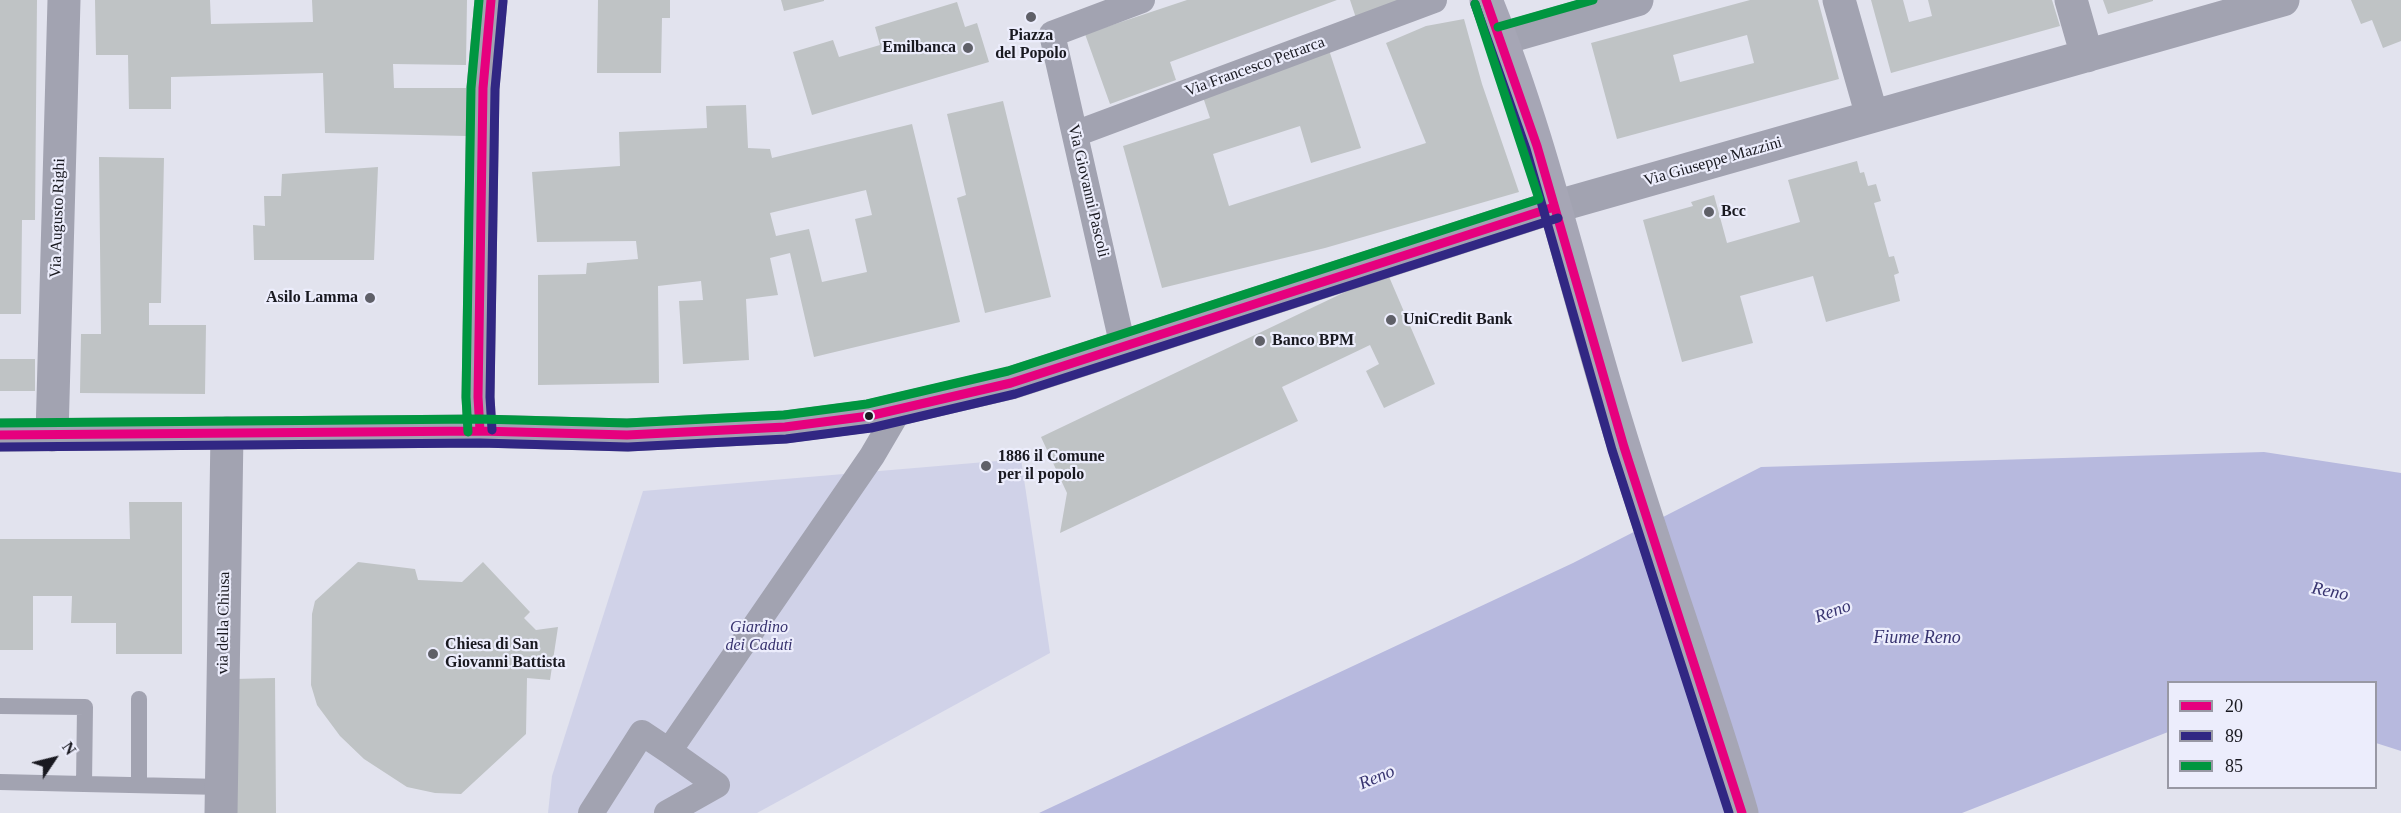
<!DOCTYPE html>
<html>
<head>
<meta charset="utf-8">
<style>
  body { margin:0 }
  #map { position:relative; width:2401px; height:813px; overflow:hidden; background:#e2e3ee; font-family:"Times New Roman",serif }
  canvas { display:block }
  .legend { position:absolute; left:2167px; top:681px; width:210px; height:108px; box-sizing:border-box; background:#ecedfc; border:2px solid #9898a4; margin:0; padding:8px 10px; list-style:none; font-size:18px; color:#191920 }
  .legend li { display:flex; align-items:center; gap:12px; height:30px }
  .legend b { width:30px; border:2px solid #9898a4 }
  .north { position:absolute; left:24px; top:729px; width:60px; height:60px; -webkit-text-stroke:4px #ecedfc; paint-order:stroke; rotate:55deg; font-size:16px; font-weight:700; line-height:24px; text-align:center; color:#191920 }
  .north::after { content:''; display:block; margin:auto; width:21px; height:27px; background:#191920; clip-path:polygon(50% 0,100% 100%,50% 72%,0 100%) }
</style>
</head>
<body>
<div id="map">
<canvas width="2401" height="813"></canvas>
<ul class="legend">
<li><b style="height:8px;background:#e6007e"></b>20</li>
<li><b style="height:8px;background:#312783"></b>89</li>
<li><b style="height:8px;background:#009640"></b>85</li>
</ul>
<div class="north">N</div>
</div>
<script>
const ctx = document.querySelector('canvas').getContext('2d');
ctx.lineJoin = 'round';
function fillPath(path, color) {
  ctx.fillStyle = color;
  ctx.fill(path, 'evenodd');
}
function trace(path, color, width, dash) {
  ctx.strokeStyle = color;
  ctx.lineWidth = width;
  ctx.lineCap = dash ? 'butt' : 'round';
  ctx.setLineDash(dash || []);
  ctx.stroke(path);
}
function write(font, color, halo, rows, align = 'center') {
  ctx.font = font + ' "Times New Roman",serif';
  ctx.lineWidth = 4.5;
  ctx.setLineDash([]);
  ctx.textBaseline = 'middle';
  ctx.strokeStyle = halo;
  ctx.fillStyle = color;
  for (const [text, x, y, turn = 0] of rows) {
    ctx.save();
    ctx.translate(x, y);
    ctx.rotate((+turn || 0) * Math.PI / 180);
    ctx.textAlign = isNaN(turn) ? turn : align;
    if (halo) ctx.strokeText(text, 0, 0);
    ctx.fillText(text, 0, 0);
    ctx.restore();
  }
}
fillPath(new Path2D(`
  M1021,459l29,194 -293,160h-209l4,-37 91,-285z`), '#d0d2e8');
fillPath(new Path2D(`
  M2264,452l137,21v278l-25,-8v-61h-208v50l-206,81h-923l534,-250 188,-96z`), '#b7b9de');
fillPath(new Path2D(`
  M0,0h37l-2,220h-13l-1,94h-21z
  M95,0h115l1,24 102,-2 -1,-22h155l-1,65 -73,-1 1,24h72l1,48 -142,-3 -2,-60 -152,4v32h-42l-1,-54h-32z
  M598,0h72v18h-8l-1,55h-64z
  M781,0h43v1l-40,10z
  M1187,0h150l-167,62 6,18 -66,24 -25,-70z
  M1350,0h55l-49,18z
  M1750,0h68l21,79 -222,60 -26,-96zM1747,35l7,28 -74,19 -7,-27z
  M1871,0h32l6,22 23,-6 -4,-16h124l8,26 -169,47z
  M2103,0h50v1l-45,13z
  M2351,0h50v41l-18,7 -11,-28 -11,4z
  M957,2l8,25 12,-4 12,39 -177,53 -19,-63 40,-12 6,17 41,-12 -5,-18z
  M1464,19l18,65 37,108 -194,56 -163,40 -39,-142 87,-28 -8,-24 127,-44 32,98 -50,15 -11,-37 -87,28 16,52 197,-63 -40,-100 40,-17z
  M1003,101l48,196 -66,16 -28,-115 9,-3 -19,-81z
  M746,105l2,43 22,1 2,9 140,-34 48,198 -146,35 -24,-104 -20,5 8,37 -32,4 3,61 -66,4 -4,-63 24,-1 -2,-19 -43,5 1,97 -121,2v-110l48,-1 1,-11 51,-4 -2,-18 -99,1 -5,-70 88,-6 -1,-34 88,-4 -1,-22zM866,190l6,25 -17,4 12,53 -45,10 -13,-53 -33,7 -6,-23z
  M99,157l65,1 -3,145h-12v22h57l-1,69 -125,-1 1,-59h20z
  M1857,161l3,12 4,-1 4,14 8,-2 5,17 -7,2 15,54 5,-1 5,17 -5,2 6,26 -74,21 -13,-46 -73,20 13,47 -71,19 -39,-142 50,-14 -2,-4 23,-7 13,48 73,-21 -12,-42z
  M378,167l-4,93h-120l-1,-35 12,1 -1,-30h17l1,-22z
  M1387,272l48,112 -51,24 -18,-37 13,-7 -9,-19 -88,42 16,34 -238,112 7,-40 -26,-56z
  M0,359h35v32h-35z
  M129,502h53v152h-66v-31h-45l1,-27h-39v54h-33v-111h130z
  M358,562l57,7 3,11 44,2 21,-20 47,50 -6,6 12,12 22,-3 -8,53 -23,-2 -1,56 -65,60 -26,-1 -28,-6 -43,-28 -24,-23 -23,-31 -6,-20 1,-71 3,-13z
  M275,678l1,135h-40l-2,-134z`), '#bfc3c5');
trace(new Path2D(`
  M139,699v86
  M0,706l85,1 -1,77 -84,-2
  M84,784l138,3`), '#a2a3b1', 16);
trace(new Path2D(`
  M1075,134l359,-134
  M1123,347l-71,-313 90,-34
  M591,813l51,-80 27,18 203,-295 27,-46
  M667,813l50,-28 -48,-34`), '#a2a3b1', 26);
trace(new Path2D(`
  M1839,0l33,116
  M2071,0l16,56
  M1501,39l136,-39
  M1554,207l729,-207
  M480,431l-2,-34 5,-309 8,-88
  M52,435l12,-435
  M221,813l6,-380`), '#a2a3b1', 33);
trace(new Path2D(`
  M0,435l480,-4 147,4 158,-8 84,-11 142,-33 543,-176`), '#a1a2b2', 33);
trace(new Path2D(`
  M1486,0c52,127 83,263 122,394 41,141 93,278 134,419`), '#a6a6b5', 33);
trace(new Path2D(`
  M1486,0l51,146 87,301 118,366
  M480,431l-2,-34 5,-309 8,-88
  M0,435l480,-4 147,4 158,-8 84,-11 142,-33 543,-176`), '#e6007e', 9);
trace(new Path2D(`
  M1475,4l51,145 86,301 117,363
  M492,430l-2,-33 5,-308 8,-88
  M0,447l480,-4 148,4 158,-8 85,-11 144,-34 543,-176`), '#312783', 9);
trace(new Path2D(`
  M1498,27l95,-27
  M0,423l480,-4 147,4 157,-8 83,-11 141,-33 531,-172 -64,-195
  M468,432l-2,-35 5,-309 8,-88`), '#009640', 9);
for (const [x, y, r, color] of [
  [1031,17,6,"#5f6068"],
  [968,48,6,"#5f6068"],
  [1709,212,6,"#5f6068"],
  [370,298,6,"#5f6068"],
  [1391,320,6,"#5f6068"],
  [1260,341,6,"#5f6068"],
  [869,416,5,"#191920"],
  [986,466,6,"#5f6068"],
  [433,654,6,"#5f6068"]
]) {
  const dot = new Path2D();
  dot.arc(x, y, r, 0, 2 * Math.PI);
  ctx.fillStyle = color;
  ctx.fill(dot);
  trace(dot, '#ecedfc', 2);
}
write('bold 16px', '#191920', '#ecedfc', [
  ["Piazza",1031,36,"center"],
  ["del Popolo",1031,54,"center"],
  ["Emilbanca",956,48,"right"],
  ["Bcc",1721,212],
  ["Asilo Lamma",358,298,"right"],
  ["UniCredit Bank",1403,320],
  ["Banco BPM",1272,341],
  ["1886 il Comune",998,457],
  ["per il popolo",998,475],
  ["Chiesa di San",445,645],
  ["Giovanni Battista",445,663]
], 'left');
write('16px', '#191920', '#ecedfc', [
  ["Via Francesco Petrarca",1255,67,-20],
  ["Via Giuseppe Mazzini",1713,162,-16],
  ["Via Giovanni Pascoli",1088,191,77],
  ["Via Augusto Righi",58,218,-88],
  ["via della Chiusa",224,623,-89]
]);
write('italic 16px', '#37326e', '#ecedfc', [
  ["Giardino",759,628],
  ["dei Caduti",759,646]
]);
write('italic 18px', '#383470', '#ecedfc', [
  ["Reno",2330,592,11],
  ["Reno",1833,612,-20],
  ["Fiume Reno",1917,638],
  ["Reno",1377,778,-23]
]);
</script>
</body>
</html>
